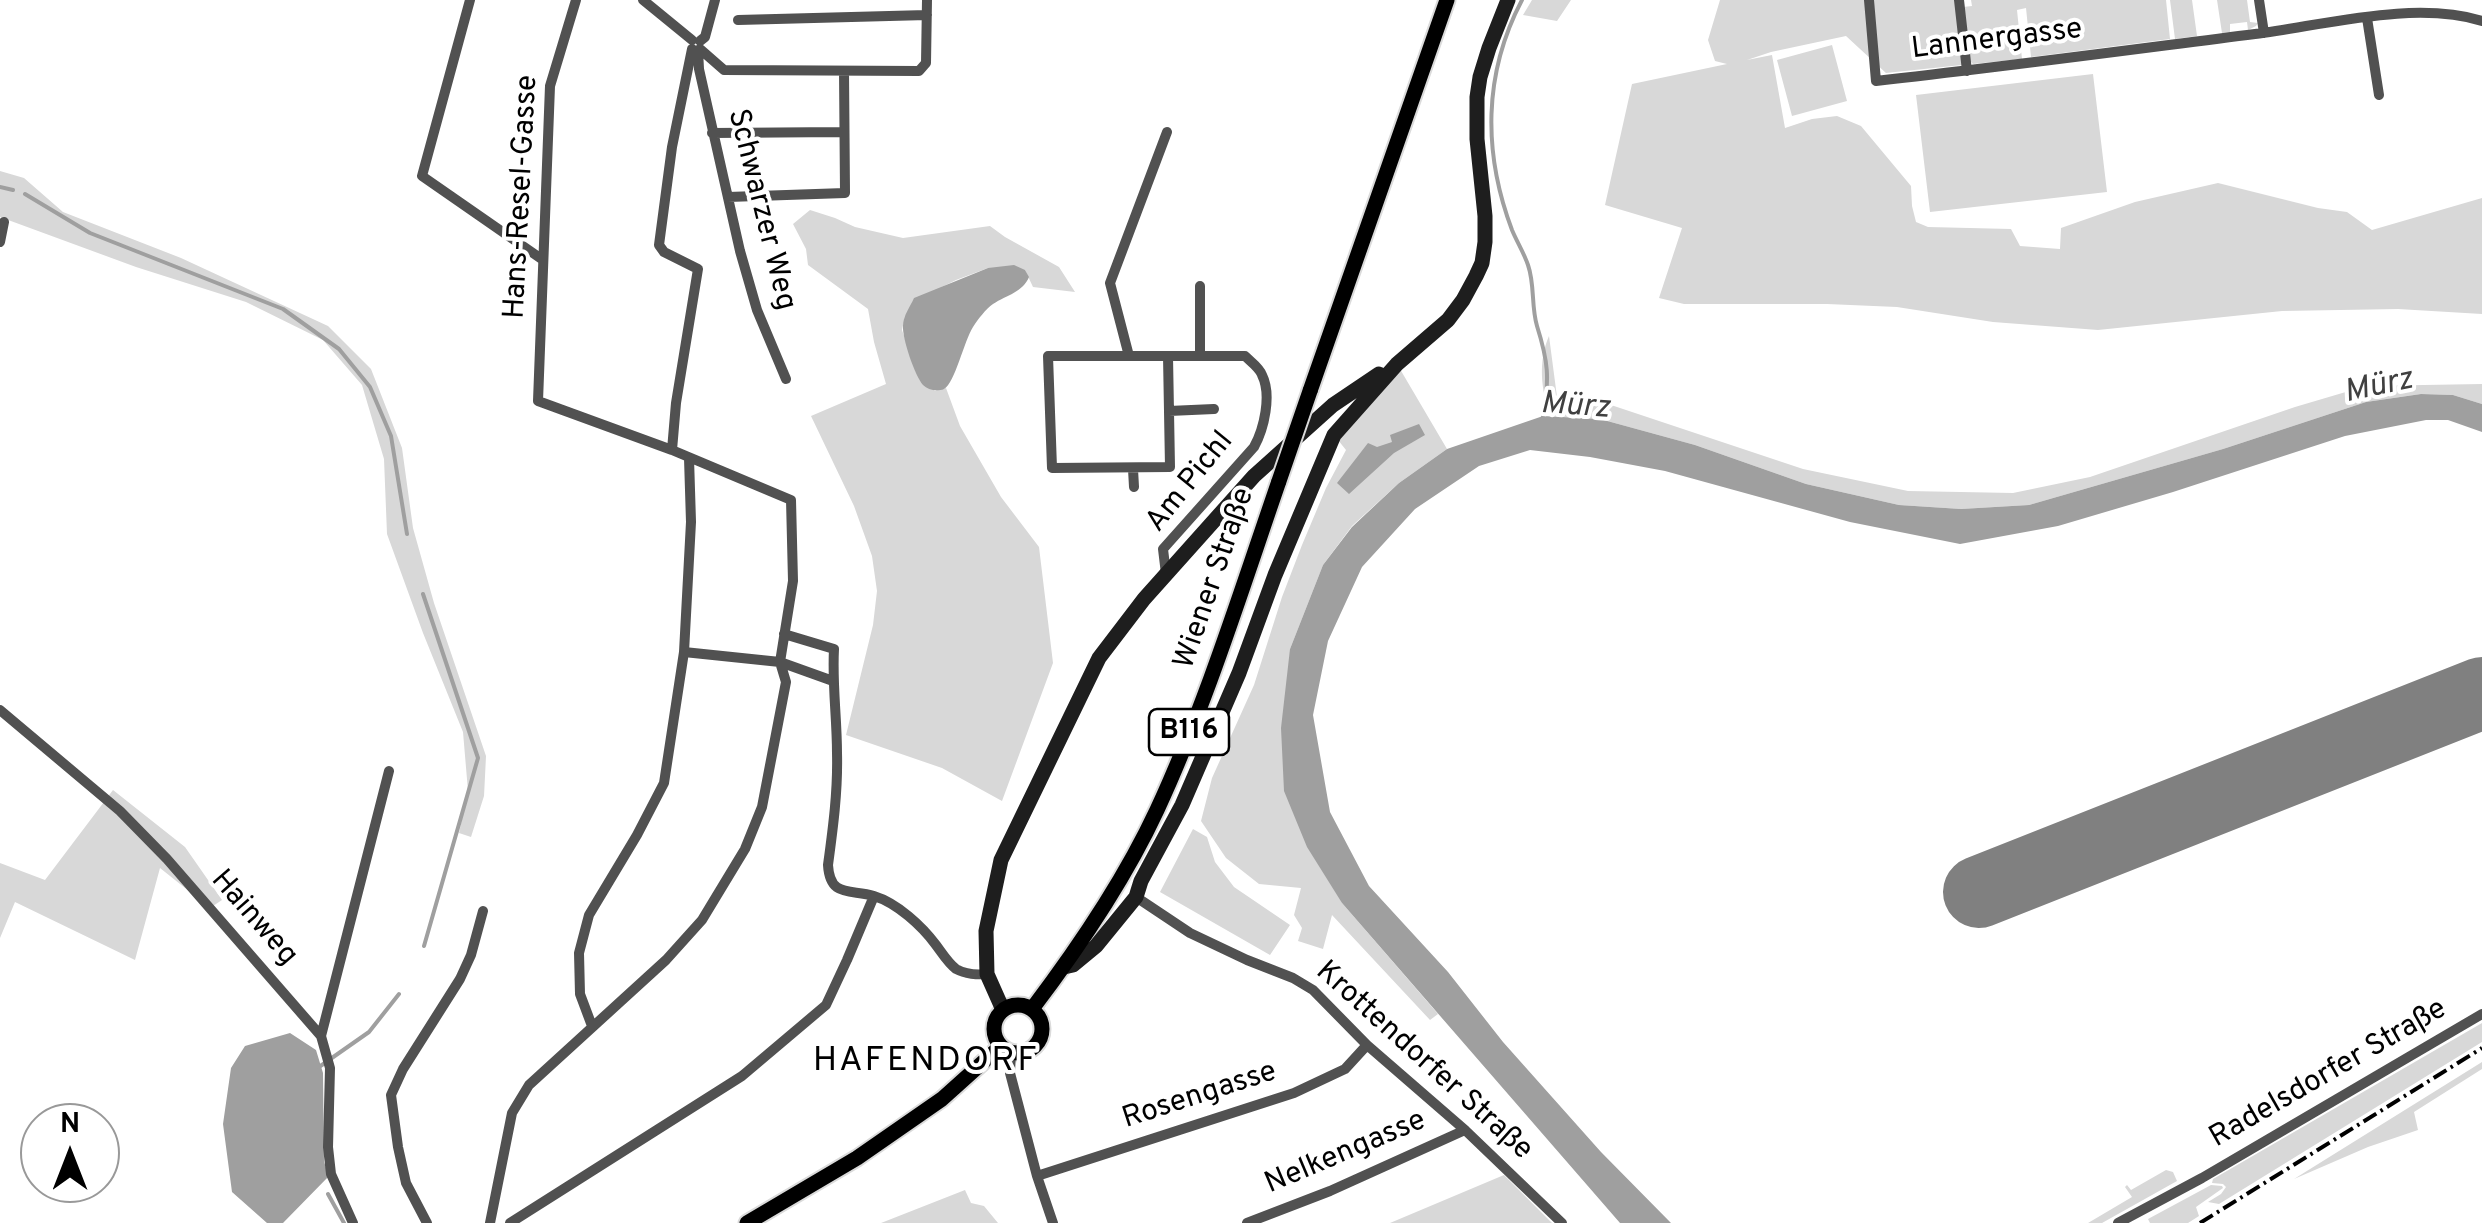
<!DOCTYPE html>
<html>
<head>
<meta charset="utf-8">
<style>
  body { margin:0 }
  #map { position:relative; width:2482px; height:1223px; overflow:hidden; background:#fff; font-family:Overpass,sans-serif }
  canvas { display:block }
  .north { position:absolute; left:20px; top:1103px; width:100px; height:100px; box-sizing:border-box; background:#fff; border:2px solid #999; border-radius:50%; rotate:0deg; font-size:28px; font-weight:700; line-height:40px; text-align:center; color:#000 }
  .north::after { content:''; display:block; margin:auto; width:35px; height:45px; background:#000; clip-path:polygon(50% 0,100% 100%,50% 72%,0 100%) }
</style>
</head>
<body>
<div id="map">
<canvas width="2482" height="1223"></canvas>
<div class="north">N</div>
</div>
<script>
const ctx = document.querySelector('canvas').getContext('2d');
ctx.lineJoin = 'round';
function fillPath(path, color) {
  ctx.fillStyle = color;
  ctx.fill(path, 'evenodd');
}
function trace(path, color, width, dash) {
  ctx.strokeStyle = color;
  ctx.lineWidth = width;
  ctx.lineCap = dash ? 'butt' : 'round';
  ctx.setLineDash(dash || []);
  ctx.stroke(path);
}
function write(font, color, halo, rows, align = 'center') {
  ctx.font = font + ' Overpass,sans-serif';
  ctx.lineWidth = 8;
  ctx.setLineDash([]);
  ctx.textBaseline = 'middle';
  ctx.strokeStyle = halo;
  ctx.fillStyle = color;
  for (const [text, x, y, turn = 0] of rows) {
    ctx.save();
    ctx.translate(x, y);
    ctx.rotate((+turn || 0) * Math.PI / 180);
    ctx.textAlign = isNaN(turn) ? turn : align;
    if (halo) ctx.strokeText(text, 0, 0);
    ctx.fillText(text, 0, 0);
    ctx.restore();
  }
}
fillPath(new Path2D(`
  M1532,0h39l-14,21 -34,-6z
  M1720,0h236l6,65 -76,8 -40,-37 -75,16 -24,8 25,-5 13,73 27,-9 25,-3 24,10 50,60 1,20 4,16 12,5 83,2 9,17 40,3 1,-21 74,-26 83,-19 100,25 29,4 25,18 110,-32v116l-84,-5 -116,2 -184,19 -105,-8 -96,-15 -70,-3h-143l-25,-6 23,-70 -77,-23 27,-121 95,-20 -12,-3 -7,-21z
  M1971,0h195l4,39 -139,18 -5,-49 -9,2 5,49 -49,5 -3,-3 -7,-54 9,-1z
  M2170,0h22l5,36 -22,3z
  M2217,0h30l3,22 8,1 -2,3 -8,4 -1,-8 -17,2v8l-8,1z
  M1832,45l15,56 -55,15 -15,-56z
  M2093,74l14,118 -177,20 -14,-117z
  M0,171l24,7 39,34 118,46 147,68 43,43 31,79 11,80 21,75 52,153 -2,40 -13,41 -12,-4 9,-42 -5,-59 -40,-99 -36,-99 -3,-75 -22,-74 -39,-45 -77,-38 -110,-35 -136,-50z
  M810,210l25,8 20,9 48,11 87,-12 15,11 54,30 16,25 -42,-5 -8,-17 -37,-2 -32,12 -14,7 -37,29 -3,14 14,42 19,19 11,-3 14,38 41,71 38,50 14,116 -51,138 -60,-33 -96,-33 27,-110 4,-34 -5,-35 -18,-50 -43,-90 75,-32 -12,-42 -6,-33 -60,-44 -2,-16 -13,-25z
  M1549,336l8,61 21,-3 225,75 105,22 105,2 77,-16 205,-70 71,-21 116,-2v20l-29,-9 -32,-1 -55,8 -143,47 -194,56 -68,4 -62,-4 -93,-21 -111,-39 -95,-26 -50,-3c-9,-26 -12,-55 -1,-80z
  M1397,364l50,85 -48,34 -47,43 -29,39 -33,84 52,254 96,111 -8,6 -98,-105 -9,34 -25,-8 4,-13 -8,-13 7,-27 -42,-4 -33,-26 -25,-37 11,-43 42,-93 28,-88 20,-52 24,-57 20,-38 -12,-15z
  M113,790l72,57 37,53 -12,8 -50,-40 -25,92 -120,-58 -15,36v-75l45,17z
  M1193,829l14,8 8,25 19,25 56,38 -20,30 -110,-63z
  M2482,1023v19l-263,162 -11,-2 13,-8 5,-7 -3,-3 -11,-1 1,-4z
  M2482,1062v7l-68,43 4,18 -50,17 -74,32z
  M2166,1170l7,2 4,9 -75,42h-14l44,-26 -7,-10 2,-2 4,5z
  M1504,1175l48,48h-162z
  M2211,1185l11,1 1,2 -27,19 3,9 -11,7h-38l-2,-4z
  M965,1190l6,13 13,3 14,17h-117z`), '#d8d8d8');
fillPath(new Path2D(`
  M1014,265l11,5 4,7c-6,15 -22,18 -36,27 -7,5 -15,15 -20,23 -9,14 -18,56 -29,62 -7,3 -16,1 -21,-4 -8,-9 -21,-47 -20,-59 0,-10 7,-19 11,-28l74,-30z
  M2421,394l32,1 29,9v28l-34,-12h-22l-81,16 -172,56 -115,34 -98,18 -110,-22 -185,-51 -75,-14 -60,-7 -51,16 -64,43 -53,58 -34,74 -15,74 17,97 39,74 79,86 55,70 98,110 70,71h-51l-278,-320 -35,-56 -23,-56 -3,-63 9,-79 33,-84 29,-38 47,-44 48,-34 96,-33 57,3 95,26 111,39 93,21 62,4 68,-4 194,-56 143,-47z
  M1419,424l6,11 -31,18 -45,41 -12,-11 31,-40 9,4 15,-5 -2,-7z
  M290,1033l26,17 7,23 1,89 5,14 -46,47h-16l-35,-31 -9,-68 8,-56 14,-22z`), '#9f9f9f');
trace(new Path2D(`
  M1522,0c-39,74 -39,153 -10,230 5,12 12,23 16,35 7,20 3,41 9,61 11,35 13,52 6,90
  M0,187l13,3
  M25,194l65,39 193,76 56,40 31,38 21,49 16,98
  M423,594l55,164 -54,188
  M319,1067l50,-35 30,-38
  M328,1194l16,29`), '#9f9f9f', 4);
trace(new Path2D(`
  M1979,892l503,-199`), '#808080', 72);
const primary = new Path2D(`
  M1310,391l137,-391
  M994 1029a24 24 0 1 1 48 0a24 24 0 1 1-48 0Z
  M1032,1009c47,-62 92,-128 125,-199 49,-106 84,-219 122,-329
  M747,1223l110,-65 85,-59 59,-53`);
trace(primary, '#dbdbdb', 19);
trace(new Path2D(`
  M470,0l-48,176 121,84
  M643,0l49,40
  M1869,0l7,81c126,-14 253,-31 379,-47 70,-9 160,-34 227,-13
  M1959,0l8,71
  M2259,0l5,33
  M2367,18l12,77
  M738,20l189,-5
  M700,41l5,-4 10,-37
  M700,49l24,21 195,1 7,-8 1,-63
  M698,50l1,19 41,182 17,59 29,69
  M712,133l132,-1
  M728,197l117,-4 -1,-122
  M0,242l4,-20
  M1200,286v70
  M1129,356l-19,-73 57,-151
  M1169,411l45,-2
  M672,450l4,-47 22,-134 -34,-17 -5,-7 13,-98 20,-98
  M1133,469l1,18
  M1166,574l-3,-25 91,-102c10,-18 18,-52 8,-72 -2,-7 -12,-14 -17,-19h-197l4,112 118,-1 -2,-111
  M784,634l50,15c-2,35 3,69 3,104 1,38 -4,75 -9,112 2,33 22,24 46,31 23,7 48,30 62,49 6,8 12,18 20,24 9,5 22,6 31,5
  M684,652l96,10 53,19
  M0,710l120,101 47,48 154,177 9,32 -2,79 3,27 22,49
  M1136,897l54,36 57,27 46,18 20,12 54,55 98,85 97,93
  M592,1026l-12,-32 -1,-41 10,-38 48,-80 27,-52 20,-131 7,-130 -2,-64
  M321,1036l68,-265
  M1011,1052l-1,21 27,103 16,47
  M1037,1176l257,-83 51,-24 22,-24
  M427,1223l-21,-40 -8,-36 -7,-52 12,-26 57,-90 11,-24 12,-44
  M490,1223l22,-110 17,-28 137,-125 36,-40 43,-71 17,-42 24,-125 -6,-20 13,-81 -2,-81 -119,-50 -134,-49 12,-315 26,-86
  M510,1223l232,-147 84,-71 21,-45 27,-64
  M1247,1223l83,-32 135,-61
  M2118,1223l84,-45 280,-164`), '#515151', 10);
trace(new Path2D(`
  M1064,967l9,-2 23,-19 40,-49 5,-16 41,-76 57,-132 36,-98 59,-140 63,-71 51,-44 15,-20 13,-24 6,-13 3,-21v-26l-8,-77v-42l3,-20 9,-29 19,-48
  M1003,1010l-16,-36 -1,-43 15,-71 98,-202 45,-59 110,-123 79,-71 46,-31`), '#1e1e1e', 15);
trace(primary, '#000', 15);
trace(new Path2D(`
  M2200,1223l282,-175`), '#000', 4, [15, 5, 2.5, 5]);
const primaryBridge = new Path2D(`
  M1279,481l31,-90`);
trace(primaryBridge, '#dbdbdb', 19, []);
trace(primaryBridge, '#000', 15);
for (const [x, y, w] of [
  [1189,732,80]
]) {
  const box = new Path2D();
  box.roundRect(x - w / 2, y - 23, w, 46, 8);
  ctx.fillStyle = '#fff';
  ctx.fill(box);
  trace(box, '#000', 2.5);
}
write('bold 28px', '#000', null, [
  ["B116",1189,732]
]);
write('30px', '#000', '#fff', [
  ["Lannergasse",1997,41,-7],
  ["Hans-Resel-Gasse",523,197,-87],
  ["Schwarzer Weg",760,210,76],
  ["Am Pichl",1191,483,-51],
  ["Wiener Straße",1216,579,-71],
  ["Hainweg",253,919,49],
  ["Krottendorfer Straße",1423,1062,42],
  ["Radelsdorfer Straße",2329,1075,-30],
  ["Rosengasse",1200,1097,-18],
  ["Nelkengasse",1346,1154,-23]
]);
write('italic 32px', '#404040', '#fff', [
  ["Mürz",2379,388,-12],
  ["Mürz",1575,408,4]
]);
ctx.letterSpacing = '2.5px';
write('35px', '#000', '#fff', [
  ["HAFENDORF",926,1063]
]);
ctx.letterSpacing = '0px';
</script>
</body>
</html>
